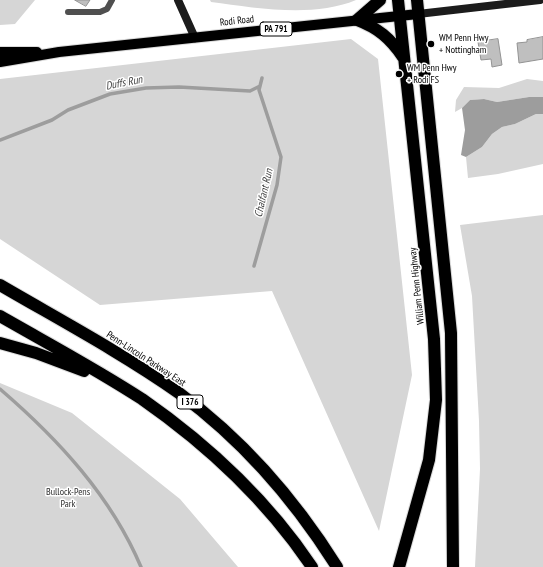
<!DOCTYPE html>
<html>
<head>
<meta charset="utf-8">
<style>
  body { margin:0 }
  canvas { display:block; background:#fff }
</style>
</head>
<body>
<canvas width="543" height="567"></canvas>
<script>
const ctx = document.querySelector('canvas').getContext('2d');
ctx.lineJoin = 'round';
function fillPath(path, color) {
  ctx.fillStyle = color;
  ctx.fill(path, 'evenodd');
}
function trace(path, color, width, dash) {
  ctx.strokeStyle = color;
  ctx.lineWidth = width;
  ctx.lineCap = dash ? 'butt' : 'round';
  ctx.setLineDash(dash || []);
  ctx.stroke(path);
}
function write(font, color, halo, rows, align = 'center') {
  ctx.font = font + ' "PT Sans Narrow",sans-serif';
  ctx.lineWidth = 3;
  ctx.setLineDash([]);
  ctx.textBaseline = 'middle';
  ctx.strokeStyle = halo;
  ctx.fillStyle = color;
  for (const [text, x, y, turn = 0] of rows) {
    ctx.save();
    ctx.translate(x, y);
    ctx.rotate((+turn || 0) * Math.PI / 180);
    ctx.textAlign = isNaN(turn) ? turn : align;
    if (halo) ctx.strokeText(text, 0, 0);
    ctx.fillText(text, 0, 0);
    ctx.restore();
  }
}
fillPath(new Path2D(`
  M0,0h35l-20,24 -15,1z
  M210,0h146c-43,18 -100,8 -145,2z
  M351,39l27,20 34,316 -33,156 -107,-240 -172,14 -100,-66v-160z
  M527,79l16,2v16h-14l-32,5 -13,-3 -14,1 -8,8 -7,4 1,-12 8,-13 35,1z
  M536,114h7v50l-45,10 -30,4 -2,-21 16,-10 10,-13 10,-7 13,-3z
  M543,215v352h-68l5,-98 -1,-48 -7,-125 -12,-71z
  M0,383l72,30 108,86 58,68h-238z`), '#d6d6d6');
fillPath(new Path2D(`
  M529,97h14v17h-7l-21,10 -13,3 -10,7 -10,13 -16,10 -5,-2 4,-25 -3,-22 8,-8 14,-1 13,3z`), '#9d9d9d');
trace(new Path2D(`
  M0,140l52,-20 16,-10 42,-16 36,-6 33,-1 71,4 10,-5
  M254,266l23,-81 4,-28 -22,-67 3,-12
  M0,389c58,50 111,107 141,178`), '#9d9d9d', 3.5);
const building = new Path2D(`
  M75,0h15l-4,6z
  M543,37v22l-24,4 -2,-20 10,-1v-2z
  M498,39l4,26 -10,2 -1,-8 -10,1 -3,-18z`);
fillPath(building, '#bfbfbf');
trace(building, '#939393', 1);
const primary = new Path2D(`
  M0,52h37
  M0,62l59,-10 359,-38`);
const highway = new Path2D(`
  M398,0l36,339 2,61 -7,60 -30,107
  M417,0l34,333 2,234
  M357,20c21,8 33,18 46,37
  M357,20l23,-20
  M0,285c60,35 122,68 179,108 64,47 116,107 158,174
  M0,316c47,27 96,53 142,83 66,46 125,101 170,168
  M0,343l36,10 48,18`);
trace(primary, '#dbdbdb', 12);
trace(highway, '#dbdbdb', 14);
trace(new Path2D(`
  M68,12h32l7,-3 5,-9`), '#4f4f4f', 6);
trace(new Path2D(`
  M178,0l17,38
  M418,14l122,-14`), '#1c1c1c', 8);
trace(primary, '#000', 10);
trace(highway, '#000', 12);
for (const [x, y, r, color] of [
  [431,44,4,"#000"],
  [399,74,4,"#000"]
]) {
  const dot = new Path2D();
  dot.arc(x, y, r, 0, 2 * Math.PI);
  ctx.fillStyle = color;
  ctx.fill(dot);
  trace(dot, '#fff', 1.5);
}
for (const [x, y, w] of [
  [276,29,32],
  [190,402,26]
]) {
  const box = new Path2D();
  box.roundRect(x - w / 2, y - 7, w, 14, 3);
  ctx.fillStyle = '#fff';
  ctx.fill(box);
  trace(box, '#000', 1);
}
write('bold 9px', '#000', null, [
  ["PA 791",276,29],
  ["I 376",190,402]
]);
write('10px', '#000', '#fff', [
  ["Rodi Road",237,21,-6],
  ["William Penn Highway",417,286,-96],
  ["Penn-Lincoln Parkway East",146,359,33]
]);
write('10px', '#000', '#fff', [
  ["WM Penn Hwy",439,38],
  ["+ Nottingham",439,50],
  ["WM Penn Hwy",407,68],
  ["+ Rodi FS",407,80]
], 'left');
write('10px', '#2d2d2d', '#fff', [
  ["Bullock-Pens",68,492],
  ["Park",68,504]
]);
write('italic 11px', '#3e3e3e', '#fff', [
  ["Duffs Run",124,83,-11],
  ["Chalfant Run",264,193,-77]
]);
</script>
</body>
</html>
